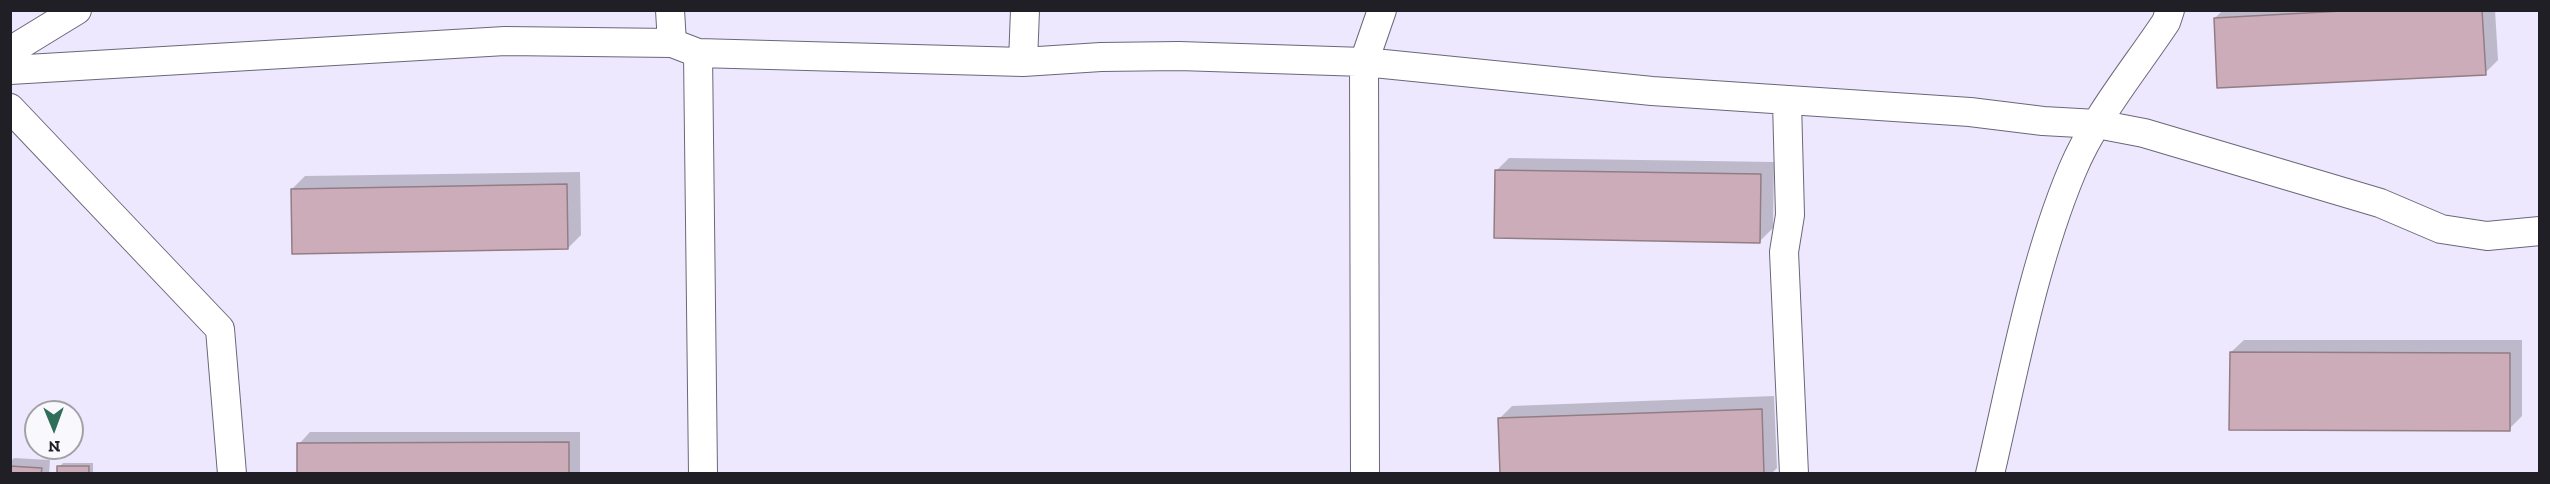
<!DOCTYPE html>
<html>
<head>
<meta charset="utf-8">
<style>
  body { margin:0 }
  #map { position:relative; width:2550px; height:484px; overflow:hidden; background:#ede8fd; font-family:"Zilla Slab",serif }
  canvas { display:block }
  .frame { position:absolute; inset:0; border:12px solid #201f26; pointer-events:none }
  .north { position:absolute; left:24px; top:400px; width:60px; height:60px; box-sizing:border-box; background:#f9f8fc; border:2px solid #a2a1a6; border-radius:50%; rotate:179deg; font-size:16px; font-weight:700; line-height:24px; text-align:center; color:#201f26 }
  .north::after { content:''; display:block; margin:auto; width:21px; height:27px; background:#316e59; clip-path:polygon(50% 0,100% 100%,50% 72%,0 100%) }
</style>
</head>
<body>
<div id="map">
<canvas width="2550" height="484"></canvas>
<div class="frame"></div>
<div class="north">N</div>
</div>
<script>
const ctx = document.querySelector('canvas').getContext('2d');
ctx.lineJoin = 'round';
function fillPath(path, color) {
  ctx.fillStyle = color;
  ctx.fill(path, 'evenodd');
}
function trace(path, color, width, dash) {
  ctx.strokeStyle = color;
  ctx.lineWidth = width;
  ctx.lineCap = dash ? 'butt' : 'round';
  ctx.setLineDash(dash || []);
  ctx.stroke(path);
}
fillPath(new Path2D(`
  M2223,10h272l3,50 -13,13 -270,-55z
  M1509,158l265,4 -1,66 -13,13 -264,-70z
  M580,172l1,63 -13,13 -276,-59 13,-13z
  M2244,340h278v76l-13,13 -278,-77z
  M1774,396l3,72 -6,6h-269l-3,-55 13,-13z
  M310,432h270v42h-281v-30z
  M14,458l36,2 -1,14h-39v-12z
  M63,463h30v11h-34v-7z`), '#0003');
const building = new Path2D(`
  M2361,10h121l4,65 -269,13 -3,-70z
  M1495,170l266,4 -1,69 -266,-5z
  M567,184l1,65 -276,5 -1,-65z
  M2230,352l280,1v78l-281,-1z
  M1762,409l2,65h-264l-2,-56z
  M569,442v32h-272v-31z
  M10,466l32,2 -1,6h-31z
  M57,466h32v8h-32z`);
fillPath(building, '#ccacb8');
trace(building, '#927d85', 1.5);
const minor = new Path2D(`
  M670,10l2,33
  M10,51l67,-41
  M698,53l5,421
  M1023,62l2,-52
  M10,70l495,-29 167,2 26,10 325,9 78,-5 78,-1 185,6 288,29 318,21 73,9 54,3 47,9 236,70 61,26 46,7 53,-5
  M1787,102l3,113 -6,37 10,222
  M10,108l210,221 12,145
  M1365,474l-1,-412 18,-52
  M1990,474c23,-99 43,-210 82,-303 22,-53 62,-101 94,-149l4,-12`);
trace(minor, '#6b6779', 30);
trace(minor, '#fff', 28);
</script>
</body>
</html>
